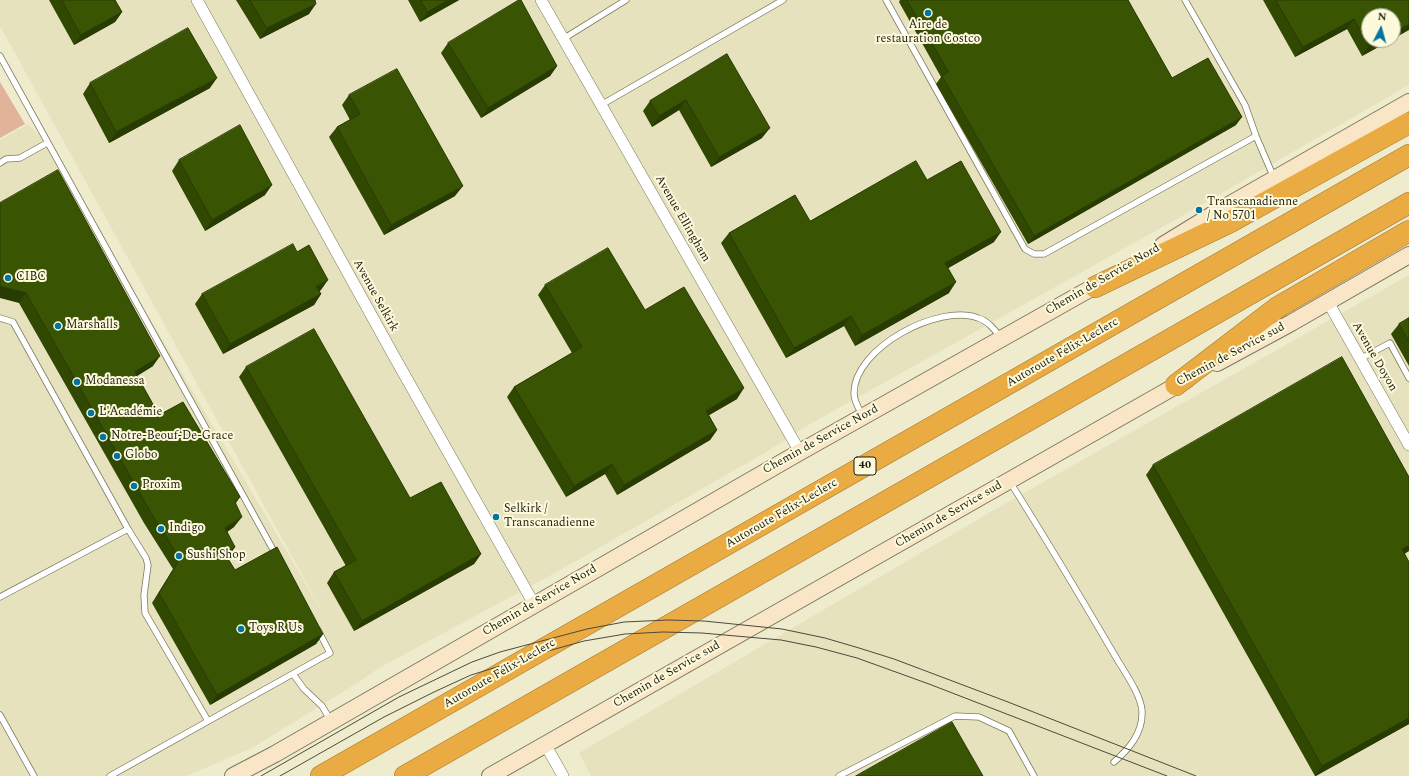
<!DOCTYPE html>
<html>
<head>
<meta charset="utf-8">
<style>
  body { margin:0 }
  #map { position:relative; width:1409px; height:776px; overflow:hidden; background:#efecce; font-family:Spectral,serif }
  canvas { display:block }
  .north { position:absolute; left:1361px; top:8px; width:40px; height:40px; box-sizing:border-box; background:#fdf9db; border:1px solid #a3a18a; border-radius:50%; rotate:6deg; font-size:11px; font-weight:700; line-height:16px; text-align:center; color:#1d1c11 }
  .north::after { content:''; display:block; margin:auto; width:14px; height:18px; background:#01759f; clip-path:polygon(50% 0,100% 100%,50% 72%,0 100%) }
</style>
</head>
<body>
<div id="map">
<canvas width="1409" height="776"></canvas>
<div class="north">N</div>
</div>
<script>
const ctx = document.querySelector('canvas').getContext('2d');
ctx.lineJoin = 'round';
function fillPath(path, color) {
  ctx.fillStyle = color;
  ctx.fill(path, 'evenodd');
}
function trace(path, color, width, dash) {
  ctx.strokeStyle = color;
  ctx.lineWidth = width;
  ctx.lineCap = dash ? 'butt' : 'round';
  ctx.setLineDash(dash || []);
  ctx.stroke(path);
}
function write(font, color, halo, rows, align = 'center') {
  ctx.font = font + ' Spectral,serif';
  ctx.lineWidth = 4;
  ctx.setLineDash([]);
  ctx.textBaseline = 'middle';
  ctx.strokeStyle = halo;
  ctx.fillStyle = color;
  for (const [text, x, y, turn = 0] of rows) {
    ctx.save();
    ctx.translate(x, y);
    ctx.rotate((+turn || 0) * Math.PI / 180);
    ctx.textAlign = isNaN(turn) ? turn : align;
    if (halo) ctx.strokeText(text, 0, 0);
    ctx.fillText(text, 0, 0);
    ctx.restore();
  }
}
fillPath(new Path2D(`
  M0,0h1409v85l-234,135 -370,207 -37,24 -213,122 -176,95 -17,12 -110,68 -65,28h-187v-636l28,-16 19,19 280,477 -327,-594zM1369,16h24v24h-24z
  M1409,275v501h-818l-12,-23 415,-243z`), '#e6e2bd');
fillPath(new Path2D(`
  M0,82l25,42 -25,14z`), '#e1b399');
const service = new Path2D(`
  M886,0l139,249 9,5h10l212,-118
  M1185,0l60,105 11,31 18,42
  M563,39l63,-39
  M0,56l276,499
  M601,105l182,-105
  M0,163l6,-4 14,-1 27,-15
  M0,318l13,4 115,207 18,29 2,7 -4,30 1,18 63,108
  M1360,359l30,-16 19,35
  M863,416c-4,-7 -9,-14 -9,-23 0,-45 85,-90 124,-75 10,3 17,12 23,20
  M1010,482c36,57 70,114 104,172 9,16 27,40 28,57 1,22 -13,38 -28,51
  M0,597l128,-68
  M293,674l11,15 18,17 9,15
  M0,715l34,61
  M110,776l220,-123 -12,-23
  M839,776l116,-60 24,1 30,14 25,45`);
const minor = new Path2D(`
  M197,0l198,358 139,246
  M541,0l259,452
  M1328,302l81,143
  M545,744l18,32`);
const secondary = new Path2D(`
  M1163,245l57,-35 189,-108
  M1217,363l74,-40 118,-68
  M233,776l42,-22 525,-302 304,-171
  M490,776l696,-396`);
const motorway = new Path2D(`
  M1095,287l135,-65 179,-99
  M1176,385l102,-78 131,-76
  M321,776l1088,-621
  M405,776l1004,-573`);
trace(service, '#7d7a5f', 7);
trace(minor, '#7d7a5f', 12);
trace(secondary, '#7d7a5f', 18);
trace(motorway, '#a37932', 22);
trace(service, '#fff', 5.5);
trace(minor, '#fff', 11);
trace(secondary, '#f9e6c7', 16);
trace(motorway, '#ebab43', 21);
trace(new Path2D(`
  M261,776l138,-79 73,-35 28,-10 87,-23 37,-7 44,-2 36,1 78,8 43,9 34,10 35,11 114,43 188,74
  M280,776l104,-59 50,-25 37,-17 77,-24 36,-10 41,-7 38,-2 39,1 79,7 35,7 41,11 72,26 238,92`), '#4b4a3b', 1);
fillPath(new Path2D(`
  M49,0h66l7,12 -7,10 -41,23z
  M236,0h79l-6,14 -49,25z
  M408,0h51l-39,22z
  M900,0h228l44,78 64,47 -208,119 -92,-160 5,-7 -42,-75z
  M1263,0h146l-18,40 -29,16 -15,-27 -52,28z
  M448,43l109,23 -7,10 -69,42 -40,-65z
  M727,54l35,84 -51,29 -32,-57 -27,17 -9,-16 7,-10z
  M90,83l120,5 -101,55 -26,-49z
  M349,95l106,101 -71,39 -55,-98 8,-10 13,-7 -8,-15z
  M179,160l86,35 -60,36 -33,-60z
  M927,180l67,62 -46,26 1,25 -94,53 -11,-20 -58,32 -65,-115 8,-10 81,-12z
  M0,203l153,163 -16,10 22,39 81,82 -4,6 -2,24 -7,5 8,15 -8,11 8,12 88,64 -7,10 -106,61 -58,-102 21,-34 -29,-46 -125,-220z
  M545,285l100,25 92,89 -28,16 8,15 -7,10 -93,55 -12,-21 -39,23 -59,-100 7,-10 58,-34 -34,-58z
  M321,290l-2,1 2,3 -7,11 -91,49 -28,-50 7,-10z
  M1409,318v48l-18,-32 8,-10z
  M246,367l164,131 71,56 -7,10 -120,67 -27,-48 7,-11 12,-6 -107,-189z
  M1153,465l251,89 5,170 -93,52h-1l-169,-301z`), '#314803');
fillPath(new Path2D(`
  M448,0h11l-39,22 8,-10z
  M316,4l-7,10 -49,25 7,-11z
  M122,12l-7,10 -41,23 7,-10z
  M1354,19l-7,10 -52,28 8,-10z
  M1409,24v6l-16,9v-6z
  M1380,40h11l-29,16 7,-10z
  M557,66l-7,10 -69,42 7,-10z
  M217,78l-7,10 -101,55 7,-11z
  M686,100l-7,10 -27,17 7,-11z
  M1242,117l-6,8 -208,119 6,-8z
  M770,128l-8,10 -51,29 8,-10z
  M272,185l-7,10 -60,36 7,-11z
  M463,186l-8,10 -71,39 7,-10z
  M1001,232l-7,10 -56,32 7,-11z
  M328,280l-7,10 -12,7 7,-11z
  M956,282l-7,11 -94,53 7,-11z
  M0,286l26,7 -7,10 -19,-5z
  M321,294l-7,11 -91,49 7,-10z
  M851,316l-7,10 -58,32 8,-10z
  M160,356l-7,10 -26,16 8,-10z
  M744,388l-7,11 -38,22 7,-10z
  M717,430l-7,10 -93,55 7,-10z
  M612,464l-7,10 -39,23 8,-11z
  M242,517l-8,10 -16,11 7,-10z
  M1409,545v6l-14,9 7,-11z
  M235,547l-7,10 -10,8 7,-11z
  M481,554l-7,10 -120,67 8,-10z
  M323,634l-7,10 -106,61 7,-10z
  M1409,718v6l-94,52 7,-10z`), '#283b02');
const building = new Path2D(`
  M62,0h53l7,12 -41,23z
  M250,0h65l1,4 -49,24z
  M421,0h27l-20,12z
  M519,0h2l36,66 -69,42 -40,-65z
  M907,0h221l44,78 36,-20 34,59 -208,119 -92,-160 6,-4z
  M1276,0h133v24l-16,9v-17h-24v24h11l-11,6 -15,-27 -51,28z
  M188,28l29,50 -101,54 -26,-49z
  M727,54l43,74 -51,29 -33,-57 -27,16 -9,-15z
  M397,69l66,117 -72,39 -54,-98 23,-13 -11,-19z
  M240,125l32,60 -60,35 -33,-60z
  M916,161l11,19 34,-19 40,71 -56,31 11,19 -94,53 -11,-19 -57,32 -65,-115 66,-38 15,26z
  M58,170l102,186 -25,16 24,43 24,-13 57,95 -5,5 7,15 -17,11 10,19 -10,7 10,16 42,-23 46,87 -106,61 -58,-102 21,-34 -29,-46 -125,-220 -26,-7v-83z
  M293,244l4,8 12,-7 19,35 -12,6 5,8 -91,50 -28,-50z
  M608,248l37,62 39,-23 60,101 -38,23 11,19 -93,55 -12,-21 -38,22 -60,-99 68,-40 -37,-62z
  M1409,318v24l-10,-18z
  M314,329l96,169 31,-16 40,72 -119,67 -28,-49 22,-12 -110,-193z
  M1342,357l67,120v68l-7,4 7,13v156l-87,48 -169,-301z
  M952,722l31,54h-127z`);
fillPath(building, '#395403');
trace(building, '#283b02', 1);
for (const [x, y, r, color] of [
  [928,13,4,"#01759f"],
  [1199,210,4,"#01759f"],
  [8,278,4,"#01759f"],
  [58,326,4,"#01759f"],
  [77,382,4,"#01759f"],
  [91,413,4,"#01759f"],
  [103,437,4,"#01759f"],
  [117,456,4,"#01759f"],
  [134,486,4,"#01759f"],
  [496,517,4,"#01759f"],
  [161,529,4,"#01759f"],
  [179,556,4,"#01759f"],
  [241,629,4,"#01759f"]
]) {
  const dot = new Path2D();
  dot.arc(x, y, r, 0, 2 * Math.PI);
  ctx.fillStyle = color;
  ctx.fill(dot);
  trace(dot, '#fdf9db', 1.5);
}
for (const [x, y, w] of [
  [865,466,22]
]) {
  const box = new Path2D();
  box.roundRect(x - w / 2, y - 9, w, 18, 3);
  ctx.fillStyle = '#fdf9db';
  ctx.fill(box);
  trace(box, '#1d1c11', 1);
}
write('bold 11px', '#1d1c11', null, [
  ["40",865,466]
]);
write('12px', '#1d1c11', '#fdf9db', [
  ["Aire de",928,26,"center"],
  ["restauration Costco",928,40,"center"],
  ["Transcanadienne",1207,203],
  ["/ No 5701",1207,217],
  ["CIBC",16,278],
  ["Marshalls",66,326],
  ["Modanessa",85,382],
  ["L'Académie",99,413],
  ["Notre-Beouf-De-Grace",111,437],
  ["Globo",125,456],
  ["Proxim",142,486],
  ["Selkirk /",504,510],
  ["Transcanadienne",504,524],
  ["Indigo",169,529],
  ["Sushi Shop",187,556],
  ["Toys R Us",249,629]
], 'left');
write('12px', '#1d1c11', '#fdf9db', [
  ["Avenue Ellingham",682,219,60],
  ["Chemin de Service Nord",1103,280,-30],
  ["Avenue Selkirk",375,296,61],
  ["Autoroute Félix-Leclerc",1063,353,-30],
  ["Chemin de Service sud",1231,355,-28],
  ["Avenue Doyon",1374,357,60],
  ["Chemin de Service Nord",821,440,-29],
  ["Autoroute Félix-Leclerc",782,514,-30],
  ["Chemin de Service sud",949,515,-30],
  ["Chemin de Service Nord",540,601,-30],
  ["Autoroute Félix-Leclerc",500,674,-30],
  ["Chemin de Service sud",667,675,-30]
]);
</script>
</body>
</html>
